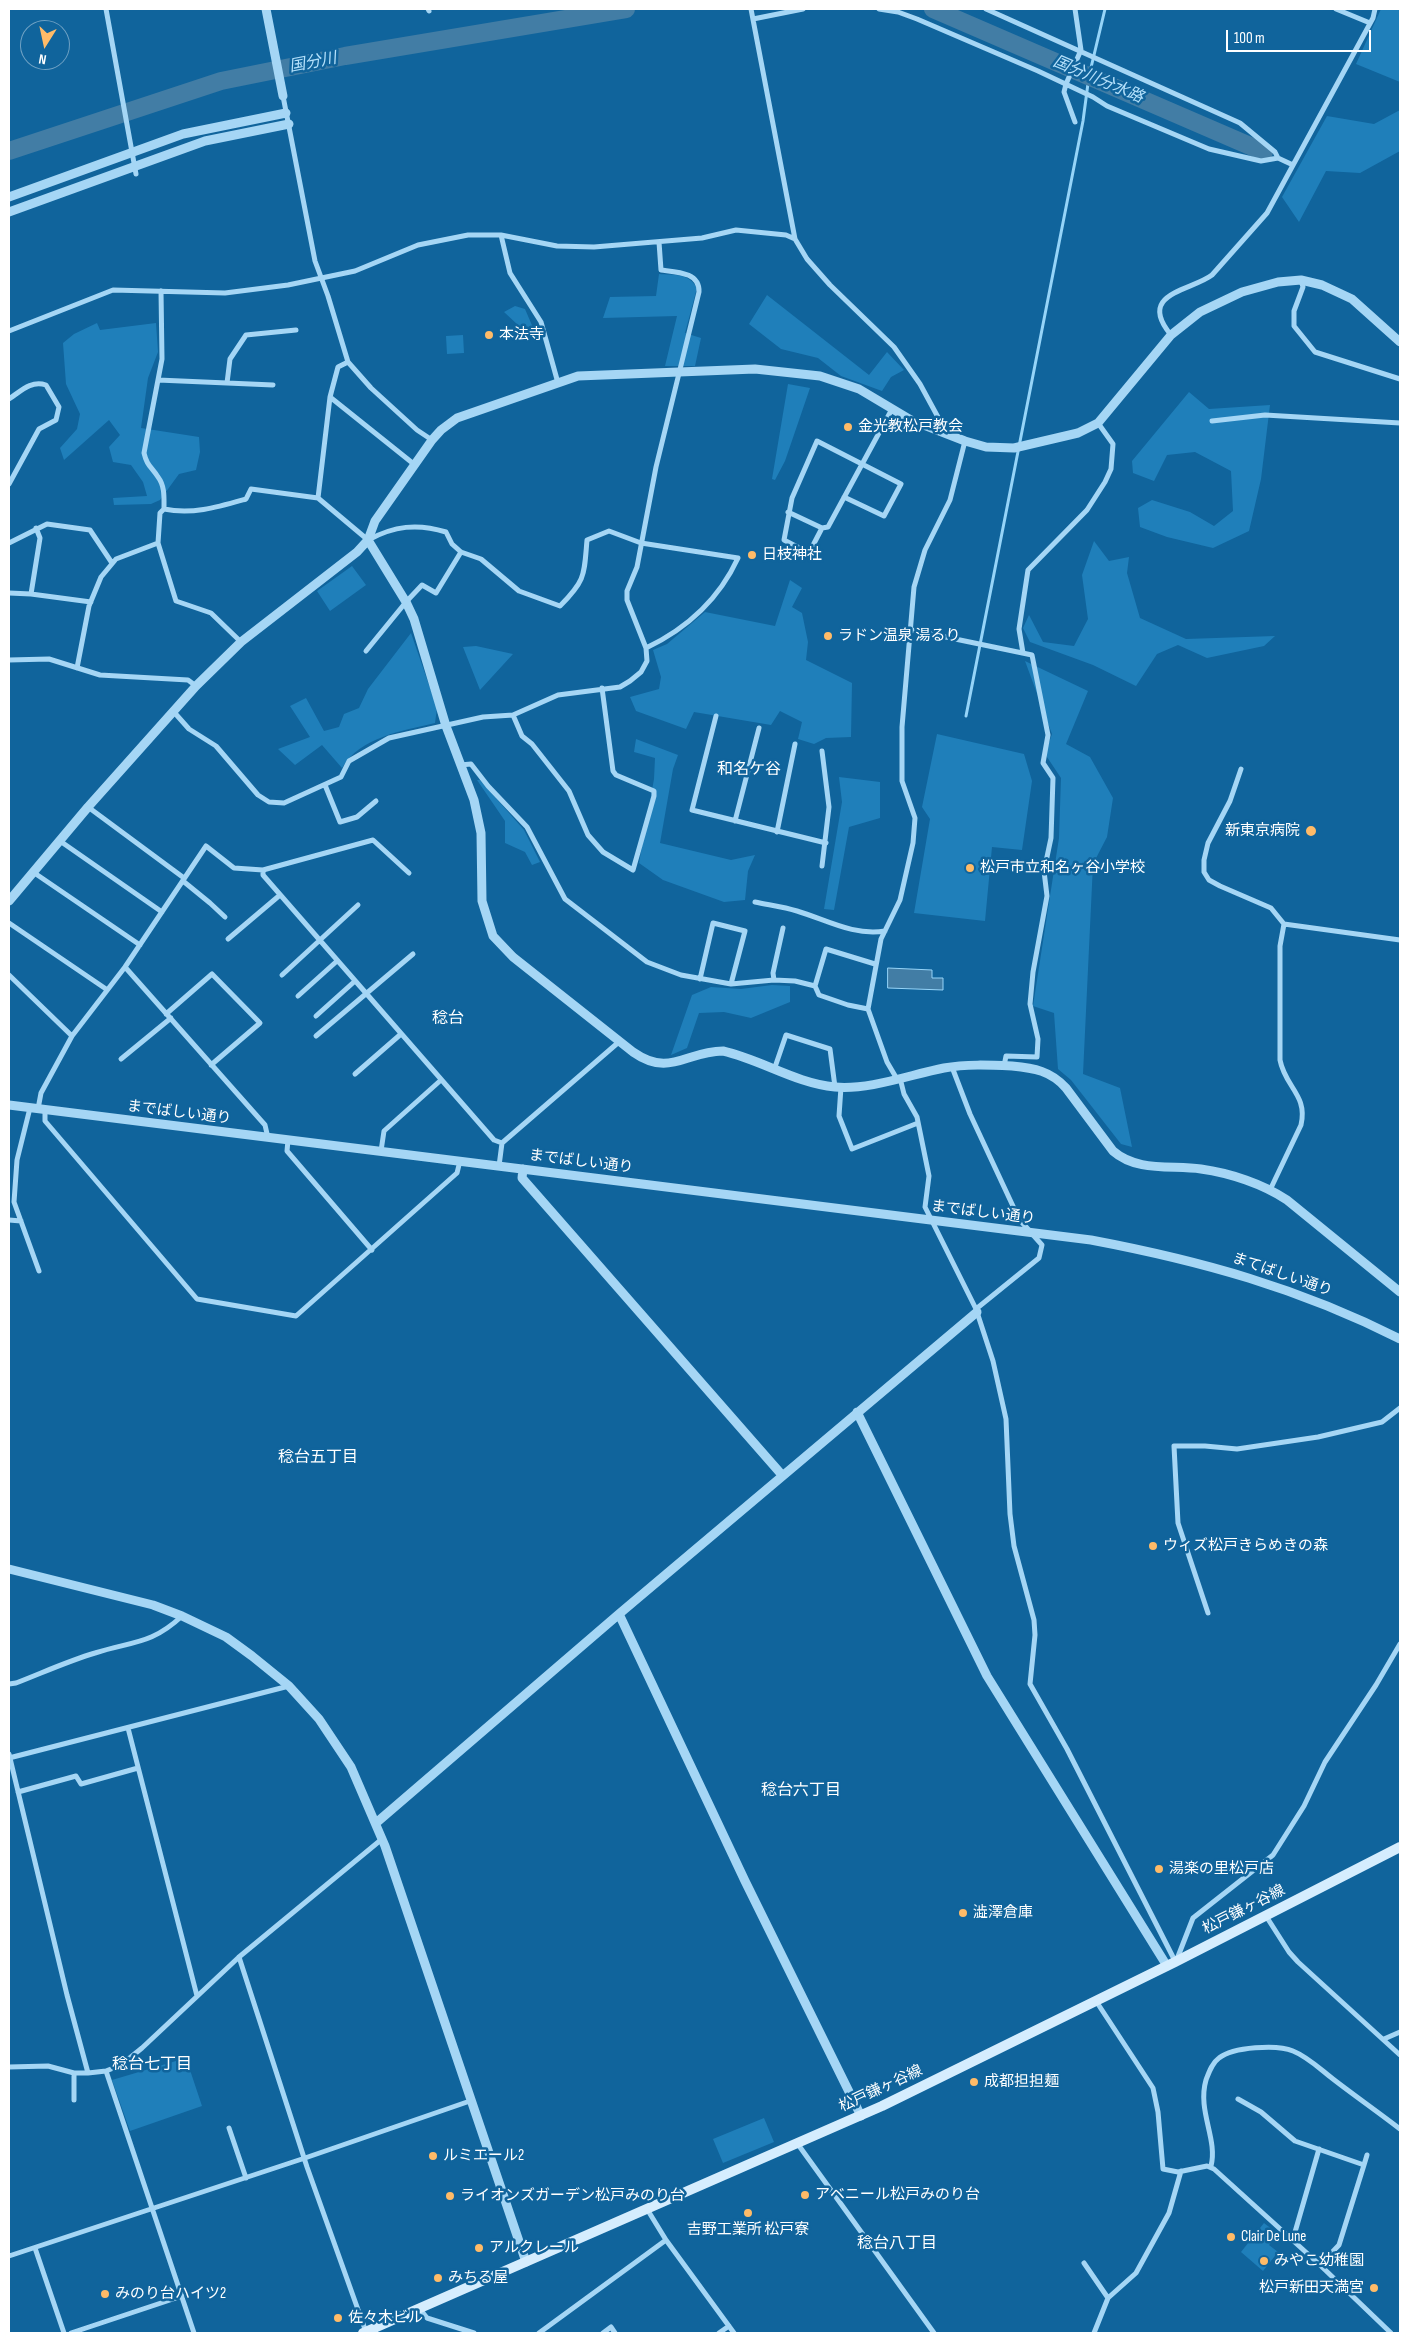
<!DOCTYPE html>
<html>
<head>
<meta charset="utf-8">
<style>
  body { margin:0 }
  #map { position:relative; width:1409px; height:2342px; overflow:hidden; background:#10649c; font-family:"Sofia Sans Condensed",sans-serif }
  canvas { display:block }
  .frame { position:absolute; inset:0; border:10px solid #fff; pointer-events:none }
  .north { position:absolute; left:20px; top:20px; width:50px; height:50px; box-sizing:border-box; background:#10649c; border:1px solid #70a2c4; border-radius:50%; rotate:190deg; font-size:14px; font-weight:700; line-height:20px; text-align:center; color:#fff }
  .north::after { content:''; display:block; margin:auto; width:18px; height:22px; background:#ffbb68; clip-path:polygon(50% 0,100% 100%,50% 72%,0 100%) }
  .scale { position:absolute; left:1226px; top:30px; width:145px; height:22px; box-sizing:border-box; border:2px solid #fff; border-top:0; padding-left:6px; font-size:15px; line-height:18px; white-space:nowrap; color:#fff; -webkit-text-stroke:4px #10649c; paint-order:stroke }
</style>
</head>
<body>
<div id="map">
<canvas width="1409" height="2342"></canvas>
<div class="frame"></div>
<div class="north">N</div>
<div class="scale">100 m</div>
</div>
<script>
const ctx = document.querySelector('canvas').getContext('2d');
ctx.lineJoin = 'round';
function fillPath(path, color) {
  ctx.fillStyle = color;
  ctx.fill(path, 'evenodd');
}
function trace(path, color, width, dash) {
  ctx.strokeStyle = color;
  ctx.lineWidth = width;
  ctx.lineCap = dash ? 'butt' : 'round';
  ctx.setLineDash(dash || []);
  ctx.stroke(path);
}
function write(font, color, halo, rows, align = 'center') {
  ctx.font = font + ' "Sofia Sans Condensed","Noto Sans JP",sans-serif';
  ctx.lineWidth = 5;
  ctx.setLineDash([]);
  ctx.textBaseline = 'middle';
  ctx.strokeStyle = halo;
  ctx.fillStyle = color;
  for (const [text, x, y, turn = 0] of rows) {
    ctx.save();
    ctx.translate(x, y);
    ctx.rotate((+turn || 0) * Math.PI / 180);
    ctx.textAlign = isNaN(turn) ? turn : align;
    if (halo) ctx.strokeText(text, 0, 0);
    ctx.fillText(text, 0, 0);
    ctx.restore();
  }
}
fillPath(new Path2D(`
  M1381,9h19v73l-44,-18z
  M1400,110v41l-40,22 -34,-2 -27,51 -17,-25 45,-81 47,8z
  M659,274c15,1 30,-1 38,14l-12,45 16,5 -6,28h-30l12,-50 -74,2 7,-21 46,-1z
  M767,295l102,80 18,-23 17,18 -13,7 -9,14 -41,-15 -23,-18 -37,-9 -32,-25z
  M515,306l10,3 12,28 -4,2 -29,-27z
  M97,323l3,7 56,-7 2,29 -10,26 -7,50 58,9 1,15 -4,18 -17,4 -19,26 -9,4 -37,1 -1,-7 34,-2 -4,-14 -12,-17 -18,-3 -4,-15 11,-12 -11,-15 -45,40 -4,-12 17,-19 3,-15 -14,-30 -3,-41 11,-9z
  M463,335l1,18 -17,1 -1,-18z
  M788,384l22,4 -25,73 -10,19 -3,-1z
  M1189,392l20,17 61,-4 -9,74 -12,52 -36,17 -46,-11 -27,-10 -2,-19 14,-8 38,12 24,14 19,-15 -2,-40 -36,-19 -28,3 -13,26 -21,-8 -1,-12z
  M1094,541l15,20 20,-4 -2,16 13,45 46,21 89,-3 -11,10 -57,12 -29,-13 -21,9 -21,32 -43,-21 -63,-23 -7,-14 6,-13 14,27 31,4 14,-27 -6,-44z
  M352,566l14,19 -36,26 -13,-20z
  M790,580l12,8 -10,19 10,6 6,29 -2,18 46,23 -1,54 -25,1 -12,6 -16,-5 4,-17 -22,-11 -9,14 -77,-13 -8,17 -50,-18 -6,-14 29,-8 2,-12 -8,-27 14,-6 38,-32 70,14z
  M411,633l26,75 -2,15c-33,8 -75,14 -93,45l-20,-23 -27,20 -17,-16 32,-12 -20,-31 16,-8 18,33 15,-4 5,-13 15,-6 9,-19z
  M476,646l37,8 -33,36 -17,-43z
  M1025,661l63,30 -22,53 24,13 23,41 -6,39 -14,27 -10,210 37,14 12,59 -11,-3 -50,-64 -13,-11 -4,-56 -21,-7 26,-168 2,-60 -16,-24 7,-20z
  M937,734l87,20 8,27 -10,69 -30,-3 -7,74 -71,-8 16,-94 -8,-12z
  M636,739l42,16 -5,14 -13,74 71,17 24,-5 -7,16 -3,29 -21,2 -61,-22 -24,-17 15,-84 1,-21 -21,-6z
  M839,777l41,5v36l-31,9 -15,83 -10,-1 18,-107z
  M477,780h3l44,50 16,32 -8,3 -7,-13 -20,-9v-22z
  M772,985l18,1v16l-39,16 -27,-6 -25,1 -12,35 -16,7 21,-60 19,-8 30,2z
  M186,2058l16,48 -72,25 -18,-51z
  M764,2118l10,24 -51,21 -10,-24z
  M1264,2223l14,11 -9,11 9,7 -15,19 -22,-19z`), '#1f7fba');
const water = new Path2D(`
  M888,968l44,2v8h11v12l-55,-2z`);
fillPath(water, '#427da5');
trace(water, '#96d4f8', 1);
trace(new Path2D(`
  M966,716l117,-595 6,-45 16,-67`), '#96d4f8', 3);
trace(new Path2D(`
  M933,9l331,143
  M9,151l212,-70 124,-25 281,-47`), '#427da5', 18);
trace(new Path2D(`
  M106,9l30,165
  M428,9l1,2
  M751,9l44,230
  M879,9l19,3 19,7 121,52 55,26 14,9 102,43 52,12 17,-3 15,7
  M986,9l254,114 35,29 3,6
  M1336,9l34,14
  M753,19l50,-10
  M283,96l32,165 13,35 20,66 23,26 46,42 15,10
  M1075,122l-11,-30 2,-8 15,-34 -6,-41
  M501,235l9,38 31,49 17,61
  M1301,280l2,7 -9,24v15l21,26 85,27
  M161,291l1,68 -18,94c3,13 7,13 14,24 7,9 6,21 6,32
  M9,331l104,-41 112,3 63,-8 67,-14 63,-26 50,-10h33l56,11 37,1 108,-9 34,-8 50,5 9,4 12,20 23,26 64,62 26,37 19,35 3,13
  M1171,335c-35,-42 20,-44 41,-60l55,-62 106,-195 2,-9
  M158,380l69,3
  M273,385l-46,-2 3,-24 16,-24 50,-5
  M330,397l85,68
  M9,399c12,-8 22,-19 37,-14l13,22 -3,13 -17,9 -30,55
  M1212,421l53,-6 135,8
  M844,497l40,19 17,-32 -84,-43 -25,57 -8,42 25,13 13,-25 6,-1c21,-39 43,-79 64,-118
  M318,498l12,-101 8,-30 10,-5
  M788,512l34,16
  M9,543l38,-19 43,6 22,33
  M158,543l18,58 35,12 30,29
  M9,593l22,1 9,-56 -4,-10
  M31,594l60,8
  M912,630l120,25 16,80 -5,28 10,15 -2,60 -7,33 3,25 -14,76 -3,32 8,35 -1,18 -31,-1 -2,10
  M366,651l40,-49 16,-17 14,8 25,-41
  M1023,653l-4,-24 9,-59 59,-60 18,-28 6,-13 2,-25 -15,-21
  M9,660l40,-1 51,16 88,5 8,6
  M77,668l12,-62 12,-29 15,-18 42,-16 2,-30 4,-4c28,6 54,-2 82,-10l5,-10 67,9 50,42c26,-14 49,-17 78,-8l6,12 9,8 20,7 38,32 41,15c26,-26 24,-31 27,-66l22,-9 32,12 97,15c-19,41 -52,71 -92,90
  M173,711l16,18 27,17 42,49 11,7 15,1 57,-26 8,-16 40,-23 94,-21 30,-2 45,-20 62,-8 10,-6 11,-9 6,-11 -1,-13 -19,-48v-9l10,-24 19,-100 43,-175c1,-20 -23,-20 -38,-22l-2,-28
  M513,715l9,21 10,8 37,47 19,44 15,17 30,18 21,-74v-5l-38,-16 -3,-4 -11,-83
  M716,716l-24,94 134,33
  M460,765l11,-1 17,22 39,41 38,72 82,63 34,13 50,9 43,-4 21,1 20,5 4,9 29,10 20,4
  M1241,769l-11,32 -22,42 -4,17v12l5,8 11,6 51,22 13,16
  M325,785l15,37 17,-5 19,-16
  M88,807l96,71
  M735,821l24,-93
  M777,832l18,-88
  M60,841l102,71
  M822,866l7,-59 -7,-56
  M263,870l110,-30 36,33
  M33,872l107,73
  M183,881l27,22 15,14
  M755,902c14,3 29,5 42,9 30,9 56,25 88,20
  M9,923l97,66
  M228,939l52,-44
  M125,967l140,158 3,13
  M9,975l63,61
  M282,975l76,-70
  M700,979l13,-56 32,8 -14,53
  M774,980l-1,-7 10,-45
  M815,986l11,-37 49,15
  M298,996l39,-35
  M166,1014l46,-40 48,49 -49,42
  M316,1016l39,-35
  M316,1036l97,-82
  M121,1059l50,-41
  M952,1067l18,47 49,105 23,26 -3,13 -63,51 17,52 13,58 4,95 4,32 20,74 1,15 -5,49 37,65 108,212
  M774,1070l12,-35 44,14 5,38
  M355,1074l46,-40
  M900,1078l4,16 13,23 12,59 -4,31 51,102
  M897,1079l-10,-17 -19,-53 13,-70 19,-39 13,-57 2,-25 -13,-37v-54l12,-140 11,-37 25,-50 15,-59
  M841,1087l-2,29 13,33 66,-26
  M30,1108l-13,52 -3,42 25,69
  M38,1109l3,-16 31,-57 53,-69 81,-121 28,22 29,2v5l231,265 8,3 -3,23
  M45,1110v11l152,178 99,17 161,-143 3,-12
  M288,1140l-1,11 85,99
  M502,1143l118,-102
  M381,1151l3,-20 57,-51
  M1270,1190l31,-65c7,-30 -16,-38 -21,-65v-114l4,-22 116,16
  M9,1220l12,1
  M1208,1613l-30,-90 -4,-77h31l32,3 81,-12 64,-15 18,-14
  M9,1684l7,-1c26,-10 52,-22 79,-30 37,-12 56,-8 87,-37
  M128,1728l69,268
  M9,1754l58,241 21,78
  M9,1758l280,-72
  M18,1792l58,-16 5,8 57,-16
  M1266,1916l23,36 9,10 102,93
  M239,1957l68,210 59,165
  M1177,1959l16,-41 80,-63 31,-49 21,-44 51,-77 24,-41
  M1096,2001l57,87 5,24 5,57 15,3 29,-6 7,3 106,96 71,68
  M1384,2039l16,-7
  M9,2067l39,-1 26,7h14l18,-2 15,-6 21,-17 97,-91 143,-118
  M106,2071l88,262
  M74,2073v27
  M1238,2099l23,13 34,29 69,24 -25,80 -19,20
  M229,2128l17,50
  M797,2143l137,190
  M1364,2165l3,-10
  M1211,2166c7,-27 -14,-55 -5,-86 3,-8 6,-17 13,-22 14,-11 58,-14 74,-7 15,6 27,18 40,28 22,17 45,33 67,50
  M647,2209l19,31 68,93
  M1293,2239l26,-90
  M35,2248l29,85
  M9,2256l296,-98 165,-57
  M1084,2263l24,35
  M420,2309l7,9 47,15
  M71,2333l111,-37
  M539,2333l127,-93
  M603,2333l8,-6 4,6
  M719,2333l10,-7
  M1094,2333l14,-35 28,-25 33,-60 12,-42`), '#a5d6f5', 5);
trace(new Path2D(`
  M266,9l17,87
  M9,197l174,-63 103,-21
  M9,212l196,-71 84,-17
  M368,540l38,62 8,17 32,107 28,74 7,33 1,68 11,35 20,21 120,95c37,26 53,-1 90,-1 39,9 72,32 112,36 35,3 74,-12 109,-19 22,-4 45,-3 68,-2 22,2 39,5 54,22l47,63c24,21 58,14 88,18 29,4 62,15 86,31l113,92
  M9,901l79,-94 108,-121 45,-44 116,-90 11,-12 7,-19 57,-81 9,-10 16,-12 121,-42 177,-7 65,7 39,13 52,31 54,21 21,6 28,1 64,-15 20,-10 73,-88 29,-23 42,-20 36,-10 23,-2 21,5 30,14 48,43
  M9,1105l1082,135c111,21 208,48 309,99
  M523,1169l-1,9 260,297
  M857,1412l130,264 180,290
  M9,1569l144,36 29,11 44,21 26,19 37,30 30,33 32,48 34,79 141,416
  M619,1614l126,267 116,235
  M376,1823l243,-209 358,-302`), '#a5d6f5', 9);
trace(new Path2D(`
  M363,2333l519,-227 293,-144 225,-115`), '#d5edfe', 10);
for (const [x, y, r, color] of [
  [489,335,5,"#ffbb68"],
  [848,427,5,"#ffbb68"],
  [752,555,5,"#ffbb68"],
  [828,636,5,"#ffbb68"],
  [1311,831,6,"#ffbb68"],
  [970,868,5,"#ffbb68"],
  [1153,1546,5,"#ffbb68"],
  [1159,1869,5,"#ffbb68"],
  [963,1913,5,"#ffbb68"],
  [974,2082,5,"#ffbb68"],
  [433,2156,5,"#ffbb68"],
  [805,2195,5,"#ffbb68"],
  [450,2196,5,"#ffbb68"],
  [748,2213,5,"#ffbb68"],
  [1231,2237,5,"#ffbb68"],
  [479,2248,5,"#ffbb68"],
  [1264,2261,5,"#ffbb68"],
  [438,2278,5,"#ffbb68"],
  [1374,2288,5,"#ffbb68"],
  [105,2294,5,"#ffbb68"],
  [338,2318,5,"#ffbb68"]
]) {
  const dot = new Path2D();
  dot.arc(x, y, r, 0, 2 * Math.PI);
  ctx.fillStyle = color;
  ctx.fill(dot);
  trace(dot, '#10649c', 2);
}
write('15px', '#fff', '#10649c', [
  ["本法寺",499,335],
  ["金光教松戸教会",858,427],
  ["日枝神社",762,555],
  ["ラドン温泉 湯るり",838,636],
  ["新東京病院",1300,831,"right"],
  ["松戸市立和名ヶ谷小学校",980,868],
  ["ウィズ松戸きらめきの森",1163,1546],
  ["湯楽の里松戸店",1169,1869],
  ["澁澤倉庫",973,1913],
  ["成都担担麺",984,2082],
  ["ルミエール2",443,2156],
  ["アベニール松戸みのり台",815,2195],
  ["ライオンズガーデン松戸みのり台",460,2196],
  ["吉野工業所 松戸寮",748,2230,"center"],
  ["Clair De Lune",1241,2237],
  ["アルクレール",489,2248],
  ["みやこ幼稚園",1274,2261],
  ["みちる屋",448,2278],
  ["松戸新田天満宮",1364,2288,"right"],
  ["みのり台ハイツ2",115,2294],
  ["佐々木ビル",348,2318]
], 'left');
write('15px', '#fff', '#10649c', [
  ["までばしい通り",179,1113,7],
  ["までばしい通り",581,1162,7],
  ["までばしい通り",983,1213,7],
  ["まてばしい通り",1282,1275,19],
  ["松戸鎌ヶ谷線",1244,1910,-27],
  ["松戸鎌ヶ谷線",881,2089,-25]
]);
write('italic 16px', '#b5e1fb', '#10649c', [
  ["国分川",313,63,-11],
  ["国分川分水路",1098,80,23]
]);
write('16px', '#fff', '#10649c', [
  ["和名ケ谷",749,770],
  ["稔台",448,1019],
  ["稔台五丁目",318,1458],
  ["稔台六丁目",801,1791],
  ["稔台七丁目",152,2065],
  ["稔台八丁目",897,2244]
]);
</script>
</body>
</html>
